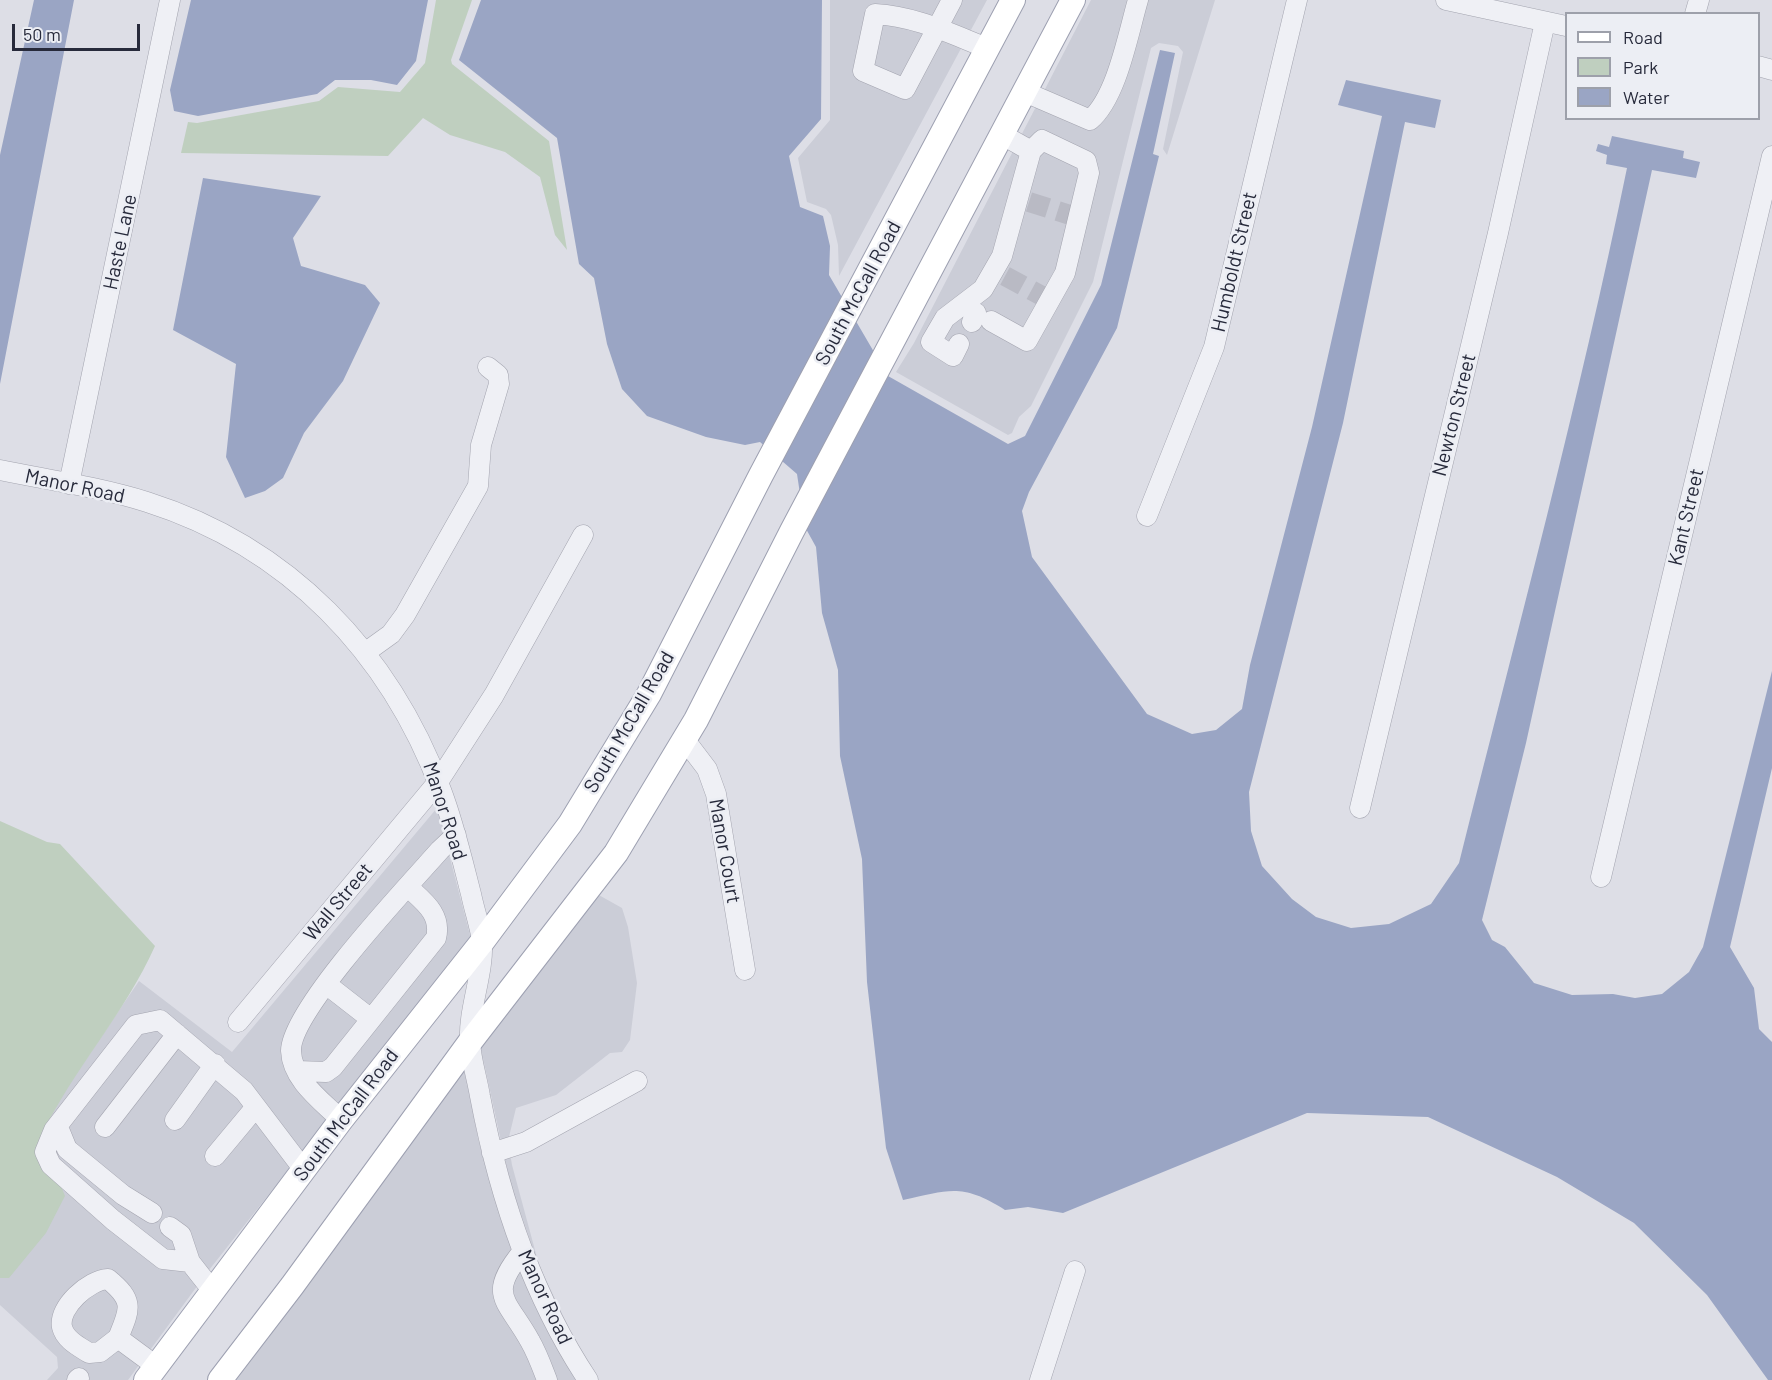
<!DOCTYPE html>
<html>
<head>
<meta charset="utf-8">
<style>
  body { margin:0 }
  #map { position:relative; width:1772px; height:1380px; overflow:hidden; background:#dddee6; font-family:Barlow,sans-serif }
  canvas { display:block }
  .legend { position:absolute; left:1565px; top:12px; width:195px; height:108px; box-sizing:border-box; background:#eceef4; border:2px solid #9da0aa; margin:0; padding:8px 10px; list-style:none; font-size:18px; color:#272a3b }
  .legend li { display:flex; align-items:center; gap:12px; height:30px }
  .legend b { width:30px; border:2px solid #9da0aa }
  .scale { position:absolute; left:12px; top:24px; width:128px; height:27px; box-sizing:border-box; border:3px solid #272a3b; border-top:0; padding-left:8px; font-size:18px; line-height:21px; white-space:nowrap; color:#272a3b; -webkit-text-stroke:4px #eceef4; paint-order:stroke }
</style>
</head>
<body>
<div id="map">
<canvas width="1772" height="1380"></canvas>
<ul class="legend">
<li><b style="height:8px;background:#fff"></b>Road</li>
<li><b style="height:16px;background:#bfcfbf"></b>Park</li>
<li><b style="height:16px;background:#9aa5c4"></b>Water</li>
</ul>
<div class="scale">50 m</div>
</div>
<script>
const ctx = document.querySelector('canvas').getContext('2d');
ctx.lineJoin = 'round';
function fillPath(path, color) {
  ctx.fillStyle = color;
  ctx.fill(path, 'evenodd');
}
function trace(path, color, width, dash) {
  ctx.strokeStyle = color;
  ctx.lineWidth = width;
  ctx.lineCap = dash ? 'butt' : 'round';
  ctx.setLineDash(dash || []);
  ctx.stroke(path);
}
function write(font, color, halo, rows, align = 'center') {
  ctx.font = font + ' Barlow,sans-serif';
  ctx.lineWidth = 5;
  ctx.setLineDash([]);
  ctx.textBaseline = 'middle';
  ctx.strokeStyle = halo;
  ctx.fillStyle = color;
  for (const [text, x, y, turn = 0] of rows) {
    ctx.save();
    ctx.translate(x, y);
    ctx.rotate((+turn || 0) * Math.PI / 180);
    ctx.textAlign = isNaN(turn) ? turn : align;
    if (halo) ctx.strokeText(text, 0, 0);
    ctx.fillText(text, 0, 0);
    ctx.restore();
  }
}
fillPath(new Path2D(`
  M830,0h157l-148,276 -1,-31 -7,-30 -5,-6 -19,-7 -9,-44 32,-38z
  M1091,0h124l-48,155 -4,-6 20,-97 -5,-6 -19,-3 -8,5 -58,234 -62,124 -12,11 -7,16 -4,2 -112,-63 18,-29z
  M437,808l34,131 -262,331 -81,110h-81l11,-12 -1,-11 -57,-52v-27l9,-1 32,-141 19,-39 79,-116 93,71z
  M597,894l25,14 6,19 9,56 -7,57 -8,12 -12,1 -54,42 -40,13 -8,33 4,24 27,100 34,72 -31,-63 -32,-91 -30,-139z
  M465,1066l13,73 28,95 18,46 53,100h-344z`), '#cbcdd7');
fillPath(new Path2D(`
  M436,0h36l-21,60 1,4 97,77 18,109 -12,-15 -15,-58 -35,-25 -55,-17 -27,-17 -35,38 -207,-3 7,-31 9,1 122,-22 19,-14 62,5 25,-29z
  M0,821l47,21 13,2 95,102c-31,69 -81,122 -114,190l24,60 -19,37 -37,45h-9z`), '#bfcfbf');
fillPath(new Path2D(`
  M34,0h40l-74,384v-229z
  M191,0h237l-12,61 -19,24 -26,-5h-36l-18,14 -119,22 -24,-5 -4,-21z
  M481,0h341l-1,119 -32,37 11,51 23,9 7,30 -1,29 59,101 120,68 17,-8 76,-151 59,-235 15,3 -22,101 6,2 -42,172 -88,164 -7,19 10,46 115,157 45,20 24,-4 26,-21 8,-44 62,-238 70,-311 -44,-11 8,-25 95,20 -6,28 -30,-6 -62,301 -94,369 2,39 11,35 30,33 24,18 35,11 38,-4 42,-20 28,-41c58,-231 120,-461 168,-695l-21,-4 1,-9 -11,-4 2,-7 11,3 3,-11 72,15 -1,7 17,4 -4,16 -44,-8 -126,573 -44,177 10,20 13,7 29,36 38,12 41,-1 22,4 27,-4 27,-22 14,-25 69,-276v97l-42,179 24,41 5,41 13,13v338h-4l-61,-85 -73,-72 -77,-46 -129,-60 -121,-4 -244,100 -35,-6 -23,3c-43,-27 -55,-20 -102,-10l-17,-52 -19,-166 -5,-123 -22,-103 -2,-86 -16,-57 -6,-66 -11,-20 -8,-53 -37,-32 -15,3 -39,-8 -59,-21 -25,-27 -15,-45 -13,-66 -15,-14 -22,-126 -98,-78z
  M203,178l118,18 -28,42 8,28 64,19 15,18 -37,78 -39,52 -21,45 -18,13 -20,7 -19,-41 10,-93 -63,-34z`), '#9aa5c4');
trace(new Path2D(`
  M1029,202l41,13
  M1005,276l37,20`), '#b9bac4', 20, [20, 10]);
const minor = new Path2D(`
  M952,0l-47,89 -42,-18 12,-57c40,2 76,20 112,34
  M1446,0l120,26
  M1695,14l4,-14
  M1758,66l14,4
  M1025,92l65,28c27,-23 38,-86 48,-120
  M1001,134l30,17
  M972,322l4,-9
  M959,344l-6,12 -22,-14 14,-24 38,-29 19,-33 29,-105 11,-11 44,21 3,12 -24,100 -38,68 -36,-20
  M0,470c49,10 99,17 147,32 142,45 242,150 294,288 13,34 21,69 30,104 3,15 9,32 11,47 2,33 -14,68 -12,101 1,18 7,36 10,54 19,100 51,198 108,284
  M69,484l101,-484
  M1147,516l67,-169 83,-347
  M366,652l25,-18 14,-19 73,-129 3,-41 18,-61 -1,-9 -10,-8
  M685,740l22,29 9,25 29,176
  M1360,808l138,-575 47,-211
  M1601,877l171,-721
  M326,984l45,35
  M238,1022l200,-240 56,-87 89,-160
  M297,1071l29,1 7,-5 103,-129c6,-24 -13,-37 -28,-51
  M175,1120l40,-56
  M341,1120c-19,-19 -49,-40 -50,-69 -1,-40 118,-166 149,-201l16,-15
  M58,1127l9,22 56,46 29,18
  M105,1127l72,-93
  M492,1153l34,-11 111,-61
  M215,1156l40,-48
  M170,1227l11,8 9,27 22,28
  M523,1251c-37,45 -16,48 7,90 7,12 12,26 17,39
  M190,1262l-27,-3 -50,-39 -62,-55 -6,-13 9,-22 82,-105 24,-5 84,71 60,79
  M118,1338l-18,14 -11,1c-9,-6 -24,-13 -27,-26 -4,-20 27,-47 46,-48 27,22 22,30 10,59l38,28
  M77,1380l2,-2
  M1040,1380l35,-109`);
const major = new Path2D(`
  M146,1380l195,-260 141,-178 88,-118 79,-130 112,-219 252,-475
  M220,1380l72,-94 178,-244 146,-189 80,-133 96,-189 281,-531`);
trace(minor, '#a3a4af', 21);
trace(major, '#9da0b1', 26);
trace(minor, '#eff0f5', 20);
trace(major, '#fff', 24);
write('20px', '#272a3b', '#eceef4', [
  ["Haste Lane",120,242,-78],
  ["Humboldt Street",1234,262,-77],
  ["South McCall Road",858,293,-62],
  ["Newton Street",1454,415,-76],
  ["Manor Road",75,486,12],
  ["Kant Street",1686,517,-77],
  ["South McCall Road",629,722,-60],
  ["Manor Road",445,811,72],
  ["Manor Court",725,851,80],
  ["Wall Street",338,902,-50],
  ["South McCall Road",346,1115,-53],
  ["Manor Road",545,1297,65]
]);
</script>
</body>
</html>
